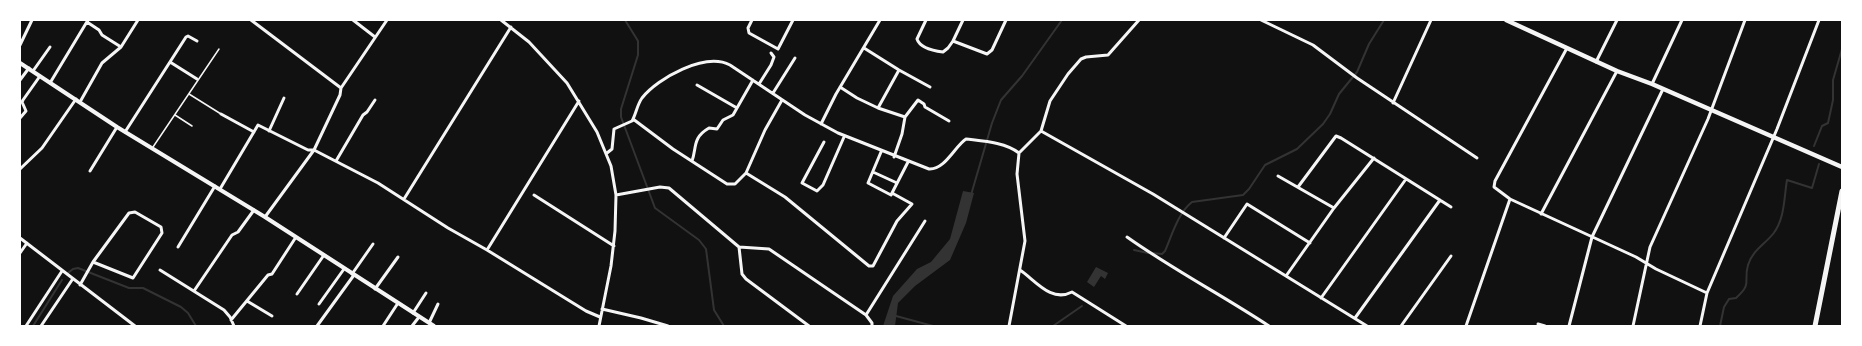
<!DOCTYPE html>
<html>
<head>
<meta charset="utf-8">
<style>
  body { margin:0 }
  #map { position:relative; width:1862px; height:346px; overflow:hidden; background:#111; font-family:Cabin,sans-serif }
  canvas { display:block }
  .frame { position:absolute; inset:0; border:21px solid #fff; pointer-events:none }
</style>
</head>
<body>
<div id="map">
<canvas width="1862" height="346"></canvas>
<div class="frame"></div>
</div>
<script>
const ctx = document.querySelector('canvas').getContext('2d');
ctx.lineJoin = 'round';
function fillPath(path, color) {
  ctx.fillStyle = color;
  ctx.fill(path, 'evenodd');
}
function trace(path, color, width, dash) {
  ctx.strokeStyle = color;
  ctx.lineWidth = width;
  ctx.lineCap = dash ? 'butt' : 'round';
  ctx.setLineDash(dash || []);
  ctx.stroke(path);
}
fillPath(new Path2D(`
  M963,191l11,2 -8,30 -16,37 -35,26 -17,17 -3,23h-12l10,-30 24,-27 14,-7 19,-23z
  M1096,267l12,6 -3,6 -4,-3 -7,11 -7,-5z`), '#333');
trace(new Path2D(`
  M625,20l13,21v14l-17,54v8l34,91 44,32 7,9 8,61 10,16
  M1814,146l8,-20 6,-3 5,-23v-20l9,-31
  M971,195l21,-72 9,-23 21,-24 40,-56
  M1134,250l14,3
  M1152,253l10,1 3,-3c7,-16 13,-38 27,-49l51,-7 6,-6 16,-24 32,-16 26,-25 7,-10 9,-20 18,-22 12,-28 15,-24
  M68,273l5,-4 5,-1 51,20h14l38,19 7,6 8,13
  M896,316l37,10
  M33,326l29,-46
  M1053,326l29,-20
  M1720,326l4,-19 5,-8 7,-1c17,-15 7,-16 12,-33 4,-14 17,-21 25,-31 12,-15 11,-37 14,-54l25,8 7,-24`), '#333', 2);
trace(new Path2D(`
  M189,94l32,20
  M175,115l17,11
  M153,147l66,-98`), '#f5f5f5', 1.5);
trace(new Path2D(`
  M251,20l90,68
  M353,20l22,17
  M501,20l28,22 38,41 30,49 14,34 5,29 -1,36 -4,35 -12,60
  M752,20l-4,8 1,5 29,16 15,-29
  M926,20l-9,19c3,9 18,12 26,13l5,-4 5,-7 34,13 5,-4 14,-30
  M1261,20l52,25 44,33 120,80
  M87,22l12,8 3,5 19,12
  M953,41l10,-21
  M20,45l12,-25
  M864,48l35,22 31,17
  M1567,48l-72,133 -1,6 16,12 126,58 20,12 51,24
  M170,62l27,17
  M1596,62l21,-42
  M33,71l17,-24
  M20,80l9,-12
  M50,83l38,-63
  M759,84l12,-19 3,-8 -3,-4
  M1652,84l30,-64
  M697,85l40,23
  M840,87l17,11 21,10 27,9 -3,17 -8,23
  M773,93l22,-35
  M782,100l-17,30 -19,43 39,24 84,69h4l24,-45 15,-17 -20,-11 16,-31
  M80,102l22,-39 19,-16 17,-27
  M1393,103l38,-83
  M878,108l21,-38
  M221,114l33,18
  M905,117l13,-17 6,4 1,3 24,14
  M20,118l6,-7 -4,-9 1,-2 17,-24
  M633,119l40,30 54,35h8l11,-11
  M821,124l15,-30 44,-74
  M269,131l15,-33
  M1041,131l112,63 214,132
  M125,132l61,-95 2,-1 9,5
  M824,142l-22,41 15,8 6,-6 21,-48
  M881,152l-13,31 23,12 1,-2
  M607,153l5,-4 2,-20 18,-8c4,-7 5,-16 10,-23 16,-20 63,-46 88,-33l75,50 33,18 91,36c16,1 26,-23 37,-30 16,2 39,3 53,14
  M336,161l27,-46 4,-3 8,-12
  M692,161c5,-14 0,-23 17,-33l8,1 6,-9 10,-5 20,-35
  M20,169l22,-21 34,-49
  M90,171l27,-44
  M873,172l24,11
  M1278,176l56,32
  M1298,187l38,-51 5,2 110,69
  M220,189l38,-64 50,25h6l64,33 70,45 39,22 99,61 14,6
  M534,195l80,51
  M616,195l44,-8 9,1 70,59 3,27 4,5 63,47
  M404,199l107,-172
  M1541,214l76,-143
  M265,217l49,-67 26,-55 1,-7 46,-68
  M1127,237c45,32 95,58 142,89
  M20,238l115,88
  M1224,238l23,-34 63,39
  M178,247l37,-61
  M739,247l30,2 97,66 6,8v3
  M487,250l92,-149
  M20,253l7,-10
  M160,270l64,40 6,7 4,9
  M1020,270c15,10 31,33 52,22l54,34
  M352,274l21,-30
  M1286,276l48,-68 40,-50
  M80,285l13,-23 36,-49 6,-1 26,15 1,6 -29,45 -40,-16
  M375,289l23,-32
  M194,291l38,-56 6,-3 16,-22
  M297,294l27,-39
  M1321,298l85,-119
  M247,301l25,15
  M319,304l25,-35
  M602,309l39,9 27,8
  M413,313l13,-20
  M866,315l59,-94
  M1355,318l85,-118
  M231,320l37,-45 4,-1 24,-37
  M429,323l9,-19
  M1538,324l7,2
  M26,326l36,-55
  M41,326l31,-46
  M317,326l37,-51
  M383,326l15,-23
  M412,326l7,-9
  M1009,326l16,-85 -8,-67 2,-21 22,-22 9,-30 18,-27 13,-15 5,-2 22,-2 31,-35
  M1401,326l50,-70
  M1466,326l44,-127
  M1569,326l23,-89 71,-148
  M1633,326l17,-79 58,-128 37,-99
  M1700,326l7,-33 70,-164 42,-109`), '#f5f5f5', 3);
trace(new Path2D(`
  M20,63l97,64 148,90 169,109`), '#f5f5f5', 4);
trace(new Path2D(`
  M1506,20l111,51 35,13 190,83`), '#f5f5f5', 4.5);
trace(new Path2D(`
  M1815,326l27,-135`), '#f5f5f5', 5);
</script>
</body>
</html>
